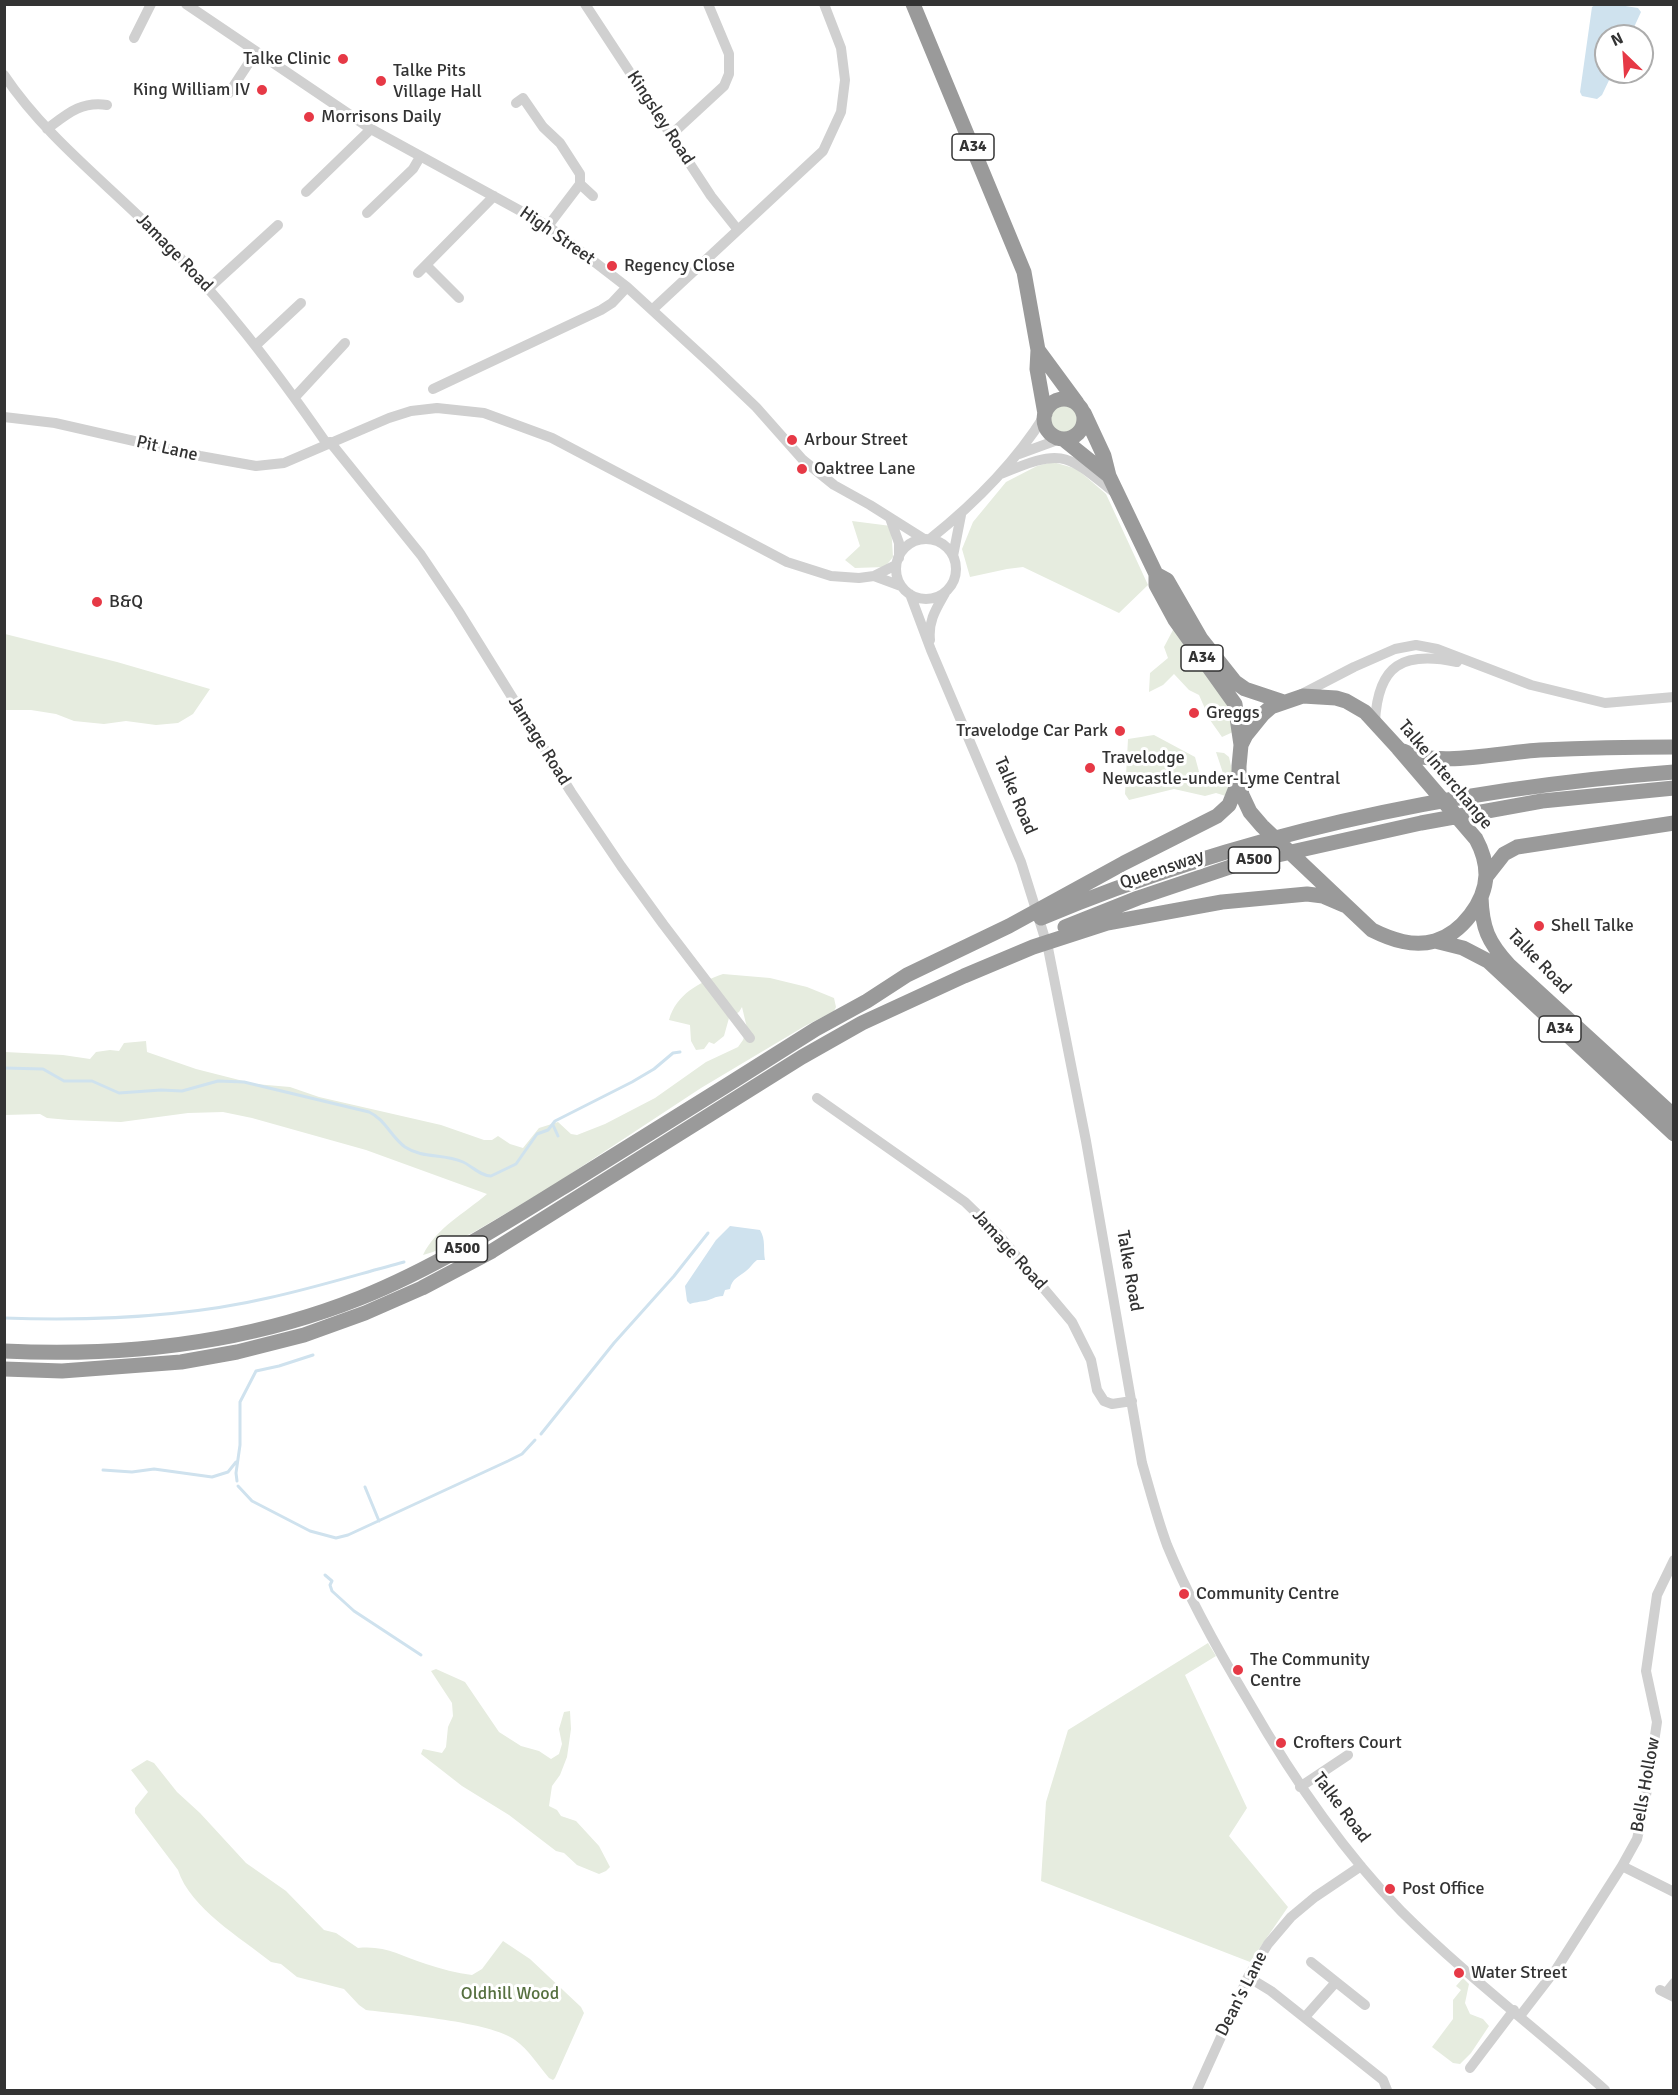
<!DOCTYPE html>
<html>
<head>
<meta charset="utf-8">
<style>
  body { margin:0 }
  #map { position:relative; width:1678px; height:2095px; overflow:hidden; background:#fff; font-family:Signika,sans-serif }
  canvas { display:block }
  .frame { position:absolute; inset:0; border:6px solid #333; pointer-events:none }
  .north { position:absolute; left:1594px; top:24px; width:60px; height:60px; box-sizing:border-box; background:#fff; border:2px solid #adadad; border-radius:50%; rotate:335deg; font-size:16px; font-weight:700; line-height:24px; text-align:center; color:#333 }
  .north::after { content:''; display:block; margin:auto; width:21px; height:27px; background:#e63946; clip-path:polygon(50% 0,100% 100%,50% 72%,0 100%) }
</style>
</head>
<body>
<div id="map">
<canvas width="1678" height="2095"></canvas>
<div class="frame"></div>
<div class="north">N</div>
</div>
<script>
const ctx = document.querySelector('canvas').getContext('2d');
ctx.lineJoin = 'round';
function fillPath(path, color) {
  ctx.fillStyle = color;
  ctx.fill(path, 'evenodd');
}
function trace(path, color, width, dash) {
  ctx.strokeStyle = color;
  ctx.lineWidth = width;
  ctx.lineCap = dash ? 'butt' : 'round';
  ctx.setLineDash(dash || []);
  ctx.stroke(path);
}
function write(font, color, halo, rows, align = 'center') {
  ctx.font = font + ' Signika,sans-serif';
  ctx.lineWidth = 6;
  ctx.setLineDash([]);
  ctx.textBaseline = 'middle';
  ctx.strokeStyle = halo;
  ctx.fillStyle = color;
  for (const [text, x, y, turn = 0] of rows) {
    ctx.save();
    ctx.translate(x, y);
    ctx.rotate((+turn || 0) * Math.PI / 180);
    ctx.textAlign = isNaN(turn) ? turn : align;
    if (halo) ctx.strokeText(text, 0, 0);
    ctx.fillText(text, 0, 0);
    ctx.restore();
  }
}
fillPath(new Path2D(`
  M1050 419a14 14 0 1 1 28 0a14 14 0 1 1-28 0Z
  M1053,462l24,7 29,25 42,91 -29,28 -96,-46 -16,2 -37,8 -8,-28 11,-27 33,-40 31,-16z
  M852,521l39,5 2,31 -8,10 -30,1 -10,-8 15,-14z
  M1174,628l47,63 10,21 2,20 -11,5 -12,-17 -11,-25 -10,-5 -15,-16 -11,11 -14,7 1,-19 18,-15 -4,-11z
  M5,634l112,28 93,27 -17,25 -15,9 -22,2 -30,-4 -22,3 -30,-3 -18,-7 -25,-4h-26z
  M1154,735l41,22 6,22 22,-6 -7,-21 8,1 5,4 5,23 -5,17 -13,-4 -11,3 -31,-7 -45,11 -4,-6 3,-55z
  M723,974l47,4 37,9 27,11 2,9 -2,4 -29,15 -104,62 -152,100 -75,44 -41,20 -10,3c13,-27 42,-42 64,-61l-121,-44 -114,-32 -29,-6 -35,1 -67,9 -52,-2 -22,-2 -7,-4 -35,1v-63l58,3 27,4 6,-7 14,-2 9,1 5,-8 22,-2 1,11 49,17 59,15 35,3 29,10 122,28 43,15h8l6,-4 12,8 13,4 16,-20 19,-6 13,12 6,1 28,-11 50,-26 51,-36 32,-15 5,-7 4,-12 -5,-21 -3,5 -10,6 -5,18 -10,8 -5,-2 -5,7 -8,1 -5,-9 -1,-16 -21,-5c7,-26 31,-38 54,-46z
  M1208,1643l8,13 -31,19 62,133 -18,28 59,71 -38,55 -209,-81 5,-79 22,-72z
  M436,1669l29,13 34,50 22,14 18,5 12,8 8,-5 3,-10 -3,-15 5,-17 6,-1 1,18 -4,28 -7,18 -8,11 -3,20 8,4 4,6 15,5 23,25 11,21 -4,4 -7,3 -22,-9 -13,-12 -8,-2 -47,-36 -47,-29 -41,-32 2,-5 19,4 4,-6 2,-20 5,-11 -1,-13 -21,-32z
  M147,1760l7,3 23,29 23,21 46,50 40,28 38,39 12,3 22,15c27,-3 43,8 68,16 15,5 31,9 46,11l10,-6 21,-28 27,18 51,48 3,6 -29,65 -2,2 -4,-2c-11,-13 -20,-28 -34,-38 -23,-18 -116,-26 -149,-30l-7,-5 -15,-16 -47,-12 -16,-13 -10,-2c-30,-24 -81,-54 -93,-92l-43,-57v-5l13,-16 -17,-22z
  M1463,1978l6,6 -4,19 5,11 13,5 6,7 -18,27 -11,11 -7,-1 -21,-16 21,-28v-19l8,-10 -5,-4z`), '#e6ecdf');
fillPath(new Path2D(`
  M1619,5l19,3 3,4 -11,24h-24v36h7l-11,23 -5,4 -15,-3 -2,-4 12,-85 3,-2z
  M730,1226l30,4c6,10 3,19 5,30h-8c-4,3 -7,8 -11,11 -7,6 -14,7 -16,18l-5,1 -2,6c-8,0 -12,4 -18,5 -6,1 -9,1 -15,3l-3,-3 -2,-15 31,-46z`), '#cfe2ee');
trace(new Path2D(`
  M4,1068l39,1 21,12h28l27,12 42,-3 21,1 36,-10 26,1 125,30c16,7 22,25 36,35 18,12 38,6 58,15 9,4 17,14 28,14l25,-12 21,-30 11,-4 7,-9 77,-39 22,-13 19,-16 7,-1
  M553,1125l5,11
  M4,1318c88,3 178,0 264,-20 46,-10 91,-24 136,-36
  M541,1434l73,-91 60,-67 34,-43
  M103,1470l29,2 22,-3 58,8 16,-5 8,-10
  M237,1481l-1,-8 4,-28v-43l16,-31 23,-5 34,-11
  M238,1486l14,15 58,30 26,7 12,-3 160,-74 14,-7 13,-14
  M365,1487l14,34
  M325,1575l7,6 -2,4 2,6 22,20 67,44`), '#cfe2ee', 3);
trace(new Path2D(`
  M186,4l185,125 177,97 79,61 86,79 43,41 47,53 31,25 36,20 54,34
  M585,4l126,192 27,34
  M134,38l17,-34
  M4,75c41,61 100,106 151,157 66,65 120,137 172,212
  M229,93l27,-41
  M516,103l7,-5 20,29 17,16 20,31v10l-32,42
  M47,129c20,-15 34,-28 60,-24
  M672,134l52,-48 5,-12v-20l-21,-50
  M580,184l13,12
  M306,192l65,-63
  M367,213l46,-44 7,-12
  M426,265l33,33
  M418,273l76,-77
  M209,288l69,-63
  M652,310l171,-159 18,-39 4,-32 -4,-32 -17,-44
  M256,345l45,-42
  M433,389l168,-79 11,-7 15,-16
  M295,397l50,-54
  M4,417l51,6 145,33 56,10 28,-3 105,-45 22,-7 26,-3 47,5 68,25 235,124 44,14 28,2 15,-2 22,-11
  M330,442l91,113 37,55 113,182 50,74 42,58 87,114
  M1019,454l41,-15
  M1001,474c62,-26 64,-21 114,19
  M890,518l9,25v15
  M930,539c44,-35 85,-76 115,-124
  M896 569a30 30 0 1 1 60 0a30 30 0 1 1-60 0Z
  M953,556l8,-41
  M874,576l27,10
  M910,594l21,56 90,212 27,86 38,193 56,322c8,27 15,55 25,82 22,54 52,107 82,157 43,75 91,146 152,209 64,64 137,119 204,179
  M930,640c-2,-19 6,-31 15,-47
  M1298,696l56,-29 41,-18 21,-4 21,4 94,36 74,18 69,-6
  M1375,722c3,-58 28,-71 82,-60
  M817,1098l148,104 32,31 75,89 19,38 6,30 7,11 8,3 20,-3
  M1300,1787l48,-32
  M1622,1866l52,26
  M1311,1962l54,43
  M1248,1977l23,14 112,89 4,10
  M1660,1990l14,7
  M1666,1993l8,-10
  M1520,2016l37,-48 65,-102 15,-27 7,-30 13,-87 -11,-51 11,-76 17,-35
  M1305,2017l31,-35
  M1470,2068l44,-58
  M1197,2090l51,-113 20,-33 23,-27 24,-20 46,-31`), '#d0d0d0', 10);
trace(new Path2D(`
  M913,4l111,268 14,78 -1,19 8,45
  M1038,350l39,53
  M1044 419a20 20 0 1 1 40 0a20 20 0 1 1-40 0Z
  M1084,413l20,43 5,20 47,98v11l19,35 60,84 6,41
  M1063,439l46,37
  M1156,574l11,6 34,59 34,43 10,7 39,13
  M1303,696l33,2 10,3 19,11 33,36 78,91c6,11 10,23 10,36 -1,27 -24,58 -51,66 -22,6 -43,-1 -63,-11l-110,-104 -12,-14 -8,-17 -3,-15v-14l2,-21 5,-10 17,-21 8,-7z
  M1403,751c33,17 99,1 137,-1 44,-2 89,-3 134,-3
  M1486,877l18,-23 13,-7 157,-24
  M1481,897c1,31 7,45 28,68l165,151
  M1041,918c200,-84 416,-130 633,-146
  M1065,927l73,-29 104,-35 179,-40 121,-22 132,-13
  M1435,941l28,7 25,13 186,173
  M4,1351c121,6 243,-8 356,-53 77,-31 147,-76 218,-120 79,-49 159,-99 238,-149l51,-28 40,-26 102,-49 115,-63 93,-47 12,-11 10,-25
  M4,1369l58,2 119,-9 56,-10 67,-17 61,-22 57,-25 70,-37 310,-194 60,-34 102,-47 69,-29 74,-24 115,-21 85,-8 16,2 21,9`), '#9a9a9a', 15);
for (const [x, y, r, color] of [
  [343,59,6,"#e63946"],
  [381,81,6,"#e63946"],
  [262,90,6,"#e63946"],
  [309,117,6,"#e63946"],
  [612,266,6,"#e63946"],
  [792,440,6,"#e63946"],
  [802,469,6,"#e63946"],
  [97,602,6,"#e63946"],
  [1194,713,6,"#e63946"],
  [1120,731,6,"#e63946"],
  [1090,768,6,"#e63946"],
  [1539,926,6,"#e63946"],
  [1184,1594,6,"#e63946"],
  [1238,1670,6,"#e63946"],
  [1281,1743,6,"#e63946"],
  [1390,1889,6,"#e63946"],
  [1459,1973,6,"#e63946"]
]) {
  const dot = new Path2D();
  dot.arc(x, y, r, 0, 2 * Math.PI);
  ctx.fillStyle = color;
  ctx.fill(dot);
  trace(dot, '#fff', 2);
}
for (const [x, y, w] of [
  [973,147,42],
  [1202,658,42],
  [1254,860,51],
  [1560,1029,42],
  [462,1249,51]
]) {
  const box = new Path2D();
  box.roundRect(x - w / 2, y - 13, w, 26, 4.5);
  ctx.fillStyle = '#fff';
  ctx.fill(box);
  trace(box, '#333', 1.5);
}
write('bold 16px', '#333', null, [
  ["A34",973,147],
  ["A34",1202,658],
  ["A500",1254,860],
  ["A34",1560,1029],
  ["A500",462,1249]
]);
write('18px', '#333', '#fff', [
  ["Talke Clinic",331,59,"right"],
  ["Talke Pits",393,71],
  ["Village Hall",393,92],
  ["King William IV",250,90,"right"],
  ["Morrisons Daily",321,117],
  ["Regency Close",624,266],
  ["Arbour Street",804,440],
  ["Oaktree Lane",814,469],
  ["B&Q",109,602],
  ["Greggs",1206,713],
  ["Travelodge Car Park",1108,731,"right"],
  ["Travelodge",1102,758],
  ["Newcastle-under-Lyme Central",1102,779],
  ["Shell Talke",1551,926],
  ["Community Centre",1196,1594],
  ["The Community",1250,1660],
  ["Centre",1250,1681],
  ["Crofters Court",1293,1743],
  ["Post Office",1402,1889],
  ["Water Street",1471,1973]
], 'left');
write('18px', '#333', '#fff', [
  ["Kingsley Road",660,118,57],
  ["High Street",557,236,35],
  ["Jamage Road",174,253,46],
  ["Pit Lane",167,449,13],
  ["Jamage Road",539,741,58],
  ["Talke Interchange",1445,775,50],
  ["Talke Road",1015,796,67],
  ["Queensway",1162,870,-19],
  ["Talke Road",1539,962,46],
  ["Jamage Road",1009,1250,48],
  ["Talke Road",1129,1271,80],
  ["Bells Hollow",1646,1785,-80],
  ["Talke Road",1341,1808,53],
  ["Dean's Lane",1242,1994,-63]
]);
write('18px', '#56703f', '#fff', [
  ["Oldhill Wood",510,1994]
]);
</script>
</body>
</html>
